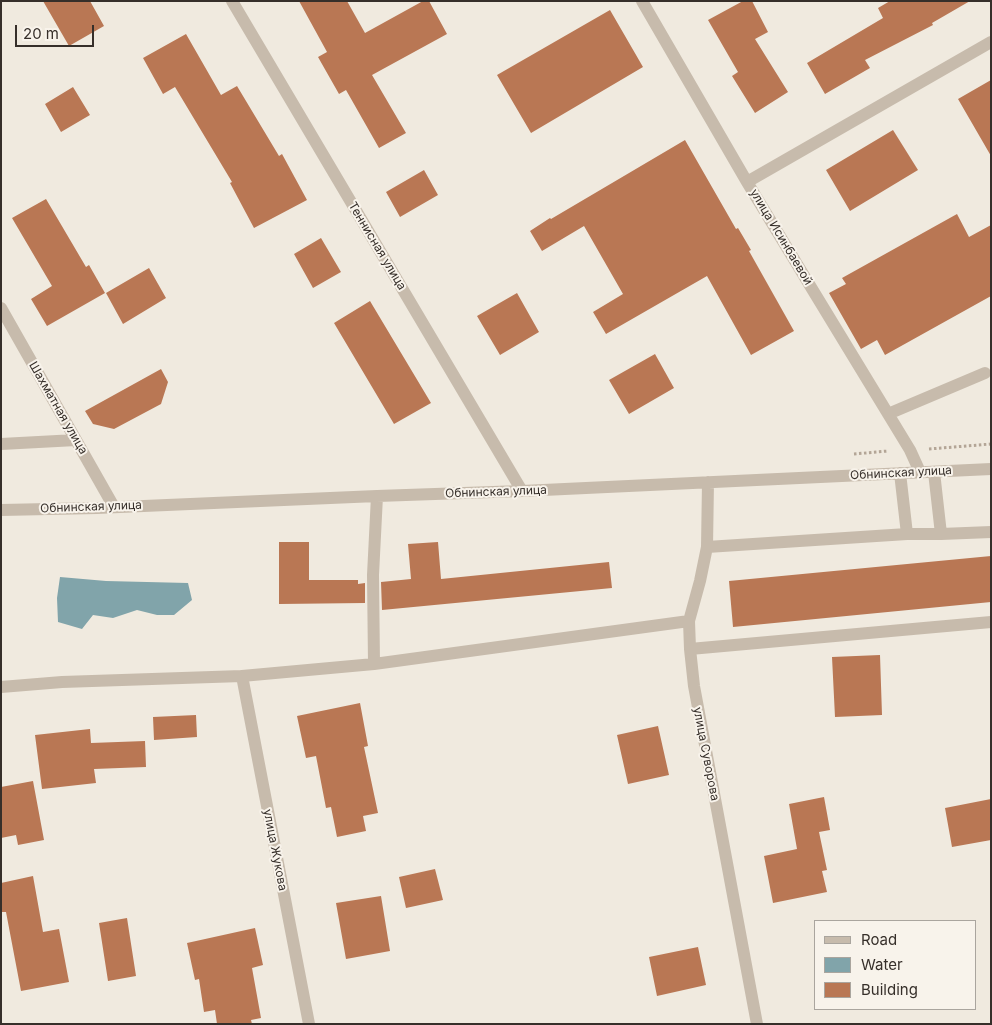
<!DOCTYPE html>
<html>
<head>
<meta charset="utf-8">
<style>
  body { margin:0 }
  #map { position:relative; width:992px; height:1025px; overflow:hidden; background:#f0eadf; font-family:Inter,sans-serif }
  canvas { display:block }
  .frame { position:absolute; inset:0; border:2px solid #362f2a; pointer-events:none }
  .legend { position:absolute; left:814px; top:920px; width:162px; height:90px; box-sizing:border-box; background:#f8f3eb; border:1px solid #aaa59e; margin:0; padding:6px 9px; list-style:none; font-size:15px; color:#362f2a }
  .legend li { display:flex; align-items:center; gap:10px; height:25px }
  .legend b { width:25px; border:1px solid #aaa59e }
  .scale { position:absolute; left:15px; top:25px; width:79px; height:22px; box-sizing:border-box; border:2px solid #362f2a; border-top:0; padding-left:6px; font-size:15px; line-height:18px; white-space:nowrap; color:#362f2a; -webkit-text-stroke:4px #f8f3eb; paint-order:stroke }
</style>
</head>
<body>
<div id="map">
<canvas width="992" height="1025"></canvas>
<div class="frame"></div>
<ul class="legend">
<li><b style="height:6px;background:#c7bbac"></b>Road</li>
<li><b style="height:14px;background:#81a4aa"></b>Water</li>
<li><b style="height:14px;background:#b97754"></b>Building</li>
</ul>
<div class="scale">20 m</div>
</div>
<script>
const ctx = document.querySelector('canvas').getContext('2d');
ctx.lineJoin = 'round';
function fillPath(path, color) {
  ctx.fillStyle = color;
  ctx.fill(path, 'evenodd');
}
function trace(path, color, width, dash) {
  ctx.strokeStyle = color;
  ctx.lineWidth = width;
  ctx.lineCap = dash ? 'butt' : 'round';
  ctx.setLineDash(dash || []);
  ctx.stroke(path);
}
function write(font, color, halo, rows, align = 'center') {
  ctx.font = font + ' Inter,sans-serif';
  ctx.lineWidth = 4;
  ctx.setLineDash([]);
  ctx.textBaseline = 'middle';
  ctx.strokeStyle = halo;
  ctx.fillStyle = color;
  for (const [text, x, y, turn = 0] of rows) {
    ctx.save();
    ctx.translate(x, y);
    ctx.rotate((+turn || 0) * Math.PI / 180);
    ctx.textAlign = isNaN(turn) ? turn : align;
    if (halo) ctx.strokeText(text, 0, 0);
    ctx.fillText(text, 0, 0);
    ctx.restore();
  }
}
fillPath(new Path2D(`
  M60,577l46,4 82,2 4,17 -18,15h-17l-20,-5 -24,8 -20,-3 -11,14 -24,-7 -1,-24z`), '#81a4aa');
fillPath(new Path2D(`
  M43,1h47l14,25 -35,20z
  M299,1h48l18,32 58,-32h6l18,33 -75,41 34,58 -27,15 -33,-58 -7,4 -21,-37 9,-5z
  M743,1h9l16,31 -13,7 33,53 -33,21 -23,-37 6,-4 -30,-52z
  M890,1h80l-38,22 1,2 -68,35 5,8 -45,26 -18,-31 76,-45 -5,-10z
  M610,10l33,57 -112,66 -34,-58z
  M186,34l35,61 16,-9 42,70 3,-2 25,46 -53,28 -24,-45 2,-1 -57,-95 -12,7 -20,-36z
  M991,80v76l-33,-57z
  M73,87l17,28 -29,17 -16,-28z
  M893,130l25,40 -68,41 -24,-41z
  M685,140l51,89 2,-1 13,22 -2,1 45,80 -43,24 -44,-79 -101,58 -13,-22 30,-18 -39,-68 -42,25 -12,-20 20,-13 1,1z
  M424,170l14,25 -38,22 -14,-25z
  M46,199l40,68 3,-2 16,28 -58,33 -16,-27 21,-13 -40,-68z
  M957,214l12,23 22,-12v71l-106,59 -8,-15 -16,9 -32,-56 17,-9 -4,-6z
  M321,238l20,34 -28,16 -19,-34z
  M149,268l17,30 -43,26 -17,-31z
  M517,293l22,39 -39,23 -23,-39z
  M370,301l61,102 -37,21 -60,-101z
  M655,354l19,34 -45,26 -20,-34z
  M161,369l7,13 -7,22 -47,25 -21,-5 -8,-13z
  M279,542h30v38h49v4l7,-1v20l-86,1z
  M438,542l3,37 168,-17 3,26 -230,22 -1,-28 30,-3 -3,-35z
  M991,556v46l-258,25 -4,-46z
  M880,655l2,60 -47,2 -3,-60z
  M360,703l8,43 -4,1 14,66 -15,3 3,15 -29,6 -6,-30 -5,1 -10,-52 -10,2 -9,-42z
  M196,715l1,22 -43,3 -1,-23z
  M658,726l11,49 -41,9 -11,-49z
  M90,729l1,14 54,-2 1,26 -52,2 2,14 -54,6 -7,-54z
  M33,781l11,59 -26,5 -2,-10 -15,3v-51z
  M824,797l6,33 -11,2 8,38 -5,1 5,21 -54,11 -9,-47 33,-7 -8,-45z
  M991,799v41l-39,7 -7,-39z
  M435,869l8,31 -37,8 -7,-31z
  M33,876l10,56 16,-3 10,53 -48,9 -15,-79h-5v-29z
  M381,896l9,55 -44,8 -10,-56z
  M127,918l9,58 -28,5 -9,-58z
  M255,928l8,37 -11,3 9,50 -10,2 1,4h-35l-2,-14 -11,2 -5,-33 -4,1 -8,-37z
  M698,947l8,38 -49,11 -8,-39z`), '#b97754');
trace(new Path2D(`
  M929,449l62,-5
  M854,454l34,-3`), '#b3a596', 3, [2.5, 2.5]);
trace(new Path2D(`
  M232,1l290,490
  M642,1l105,181 163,268 10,22
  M747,182l244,-140
  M1,308l113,199
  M888,414l97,-41
  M1,444l75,-4
  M934,472l7,62
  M900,473l7,61
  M708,482l-1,65 -7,34 -11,40 1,28 4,37 63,338
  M1,510l96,-2 280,-12 145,-5 469,-22
  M707,547l200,-13h34l50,-2
  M690,649l301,-27
  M374,664l-1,-89 4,-79
  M242,676l67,348
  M1,687l61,-5 180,-6 132,-12 315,-43`), '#c7bbac', 12);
write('12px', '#362f2a', '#f8f3eb', [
  ["улица Исинбаевой",781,237,59],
  ["Теннисная улица",377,246,59],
  ["Шахматная улица",58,408,60],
  ["Обнинская улица",901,473,-3],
  ["Обнинская улица",496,492,-2],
  ["Обнинская улица",91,507,-2],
  ["улица Суворова",706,754,79],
  ["улица Жукова",275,850,79]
]);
</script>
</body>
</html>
